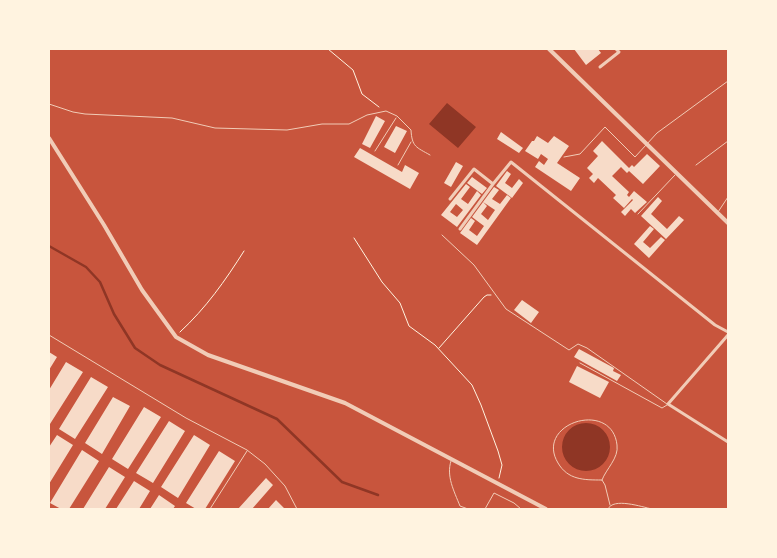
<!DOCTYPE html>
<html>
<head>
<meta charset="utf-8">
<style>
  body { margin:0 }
  #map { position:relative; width:777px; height:558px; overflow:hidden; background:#c8553d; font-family:"Varela Round",sans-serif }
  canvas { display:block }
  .frame { position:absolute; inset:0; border:50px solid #fff3e0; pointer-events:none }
</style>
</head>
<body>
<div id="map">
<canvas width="777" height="558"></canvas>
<div class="frame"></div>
</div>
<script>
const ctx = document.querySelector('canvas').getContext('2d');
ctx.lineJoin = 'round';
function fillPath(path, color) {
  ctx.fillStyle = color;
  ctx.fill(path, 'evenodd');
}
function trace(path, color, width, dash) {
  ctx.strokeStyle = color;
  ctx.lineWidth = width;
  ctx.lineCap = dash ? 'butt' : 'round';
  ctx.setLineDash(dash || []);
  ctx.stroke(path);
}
fillPath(new Path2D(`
  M447,103l29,24 -18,21 -29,-24z
  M562 447a24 24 0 1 1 48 0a24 24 0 1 1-48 0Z`), '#8f3625');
trace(new Path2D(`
  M49,246l37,21 14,15 14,32 21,34 25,17 117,54 65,63 36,13`), '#8f3625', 2.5);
fillPath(new Path2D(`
  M574,49h24l3,4 -15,12z
  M376,116l9,5 -15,27 -8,-4z
  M396,126l11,5 -12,22 -11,-6z
  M501,132l22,16 -4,5 -22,-14z
  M537,136l11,7 6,-7 15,10 -12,17 23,15 -9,13 -36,-24 4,-6 5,4 4,-6 -7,-5 -3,5 -13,-8 7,-10h2z
  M602,141l27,27 3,-3 2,2 13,-13 13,12 -17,18 -14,-13 -2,2 -6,-6 -9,9 17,16 -2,3 2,2 5,-6 13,11 -12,11 -4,-4 -6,7 -4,-4 12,-12 -1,-1 -8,9 -11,-10 3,-3 -18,-17 -4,5 -5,-5 4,-4 -6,-6 11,-12 -5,-5z
  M360,148l42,24 3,-7 14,8 -9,16 -56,-32z
  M456,162l7,4 -12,21 -7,-4z
  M507,171l4,3 -6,9 7,5 7,-9 4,4 -11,15 -16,-12z
  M472,177l15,11 -5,6 -15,-11z
  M466,184l4,3 -9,12 7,5 9,-13 4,4 -24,32 -16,-12zM456,204l7,6 -6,7 -7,-5z
  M494,187l5,3 -7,9 8,5 7,-9 4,3 -34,47 -17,-12 11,-15 4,3 -6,9 8,6 7,-10 -12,-9 11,-15 4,4 -6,8 7,6 7,-10 -12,-8z
  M658,197l4,4 -11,13 16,15 12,-13 5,4 -18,19 -25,-23z
  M650,226l4,3 -11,13 7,6 11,-11 4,3 -16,18 -15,-14z
  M522,300l17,12 -8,11 -17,-13z
  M579,349l35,19 -1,3 8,4 -4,6 -43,-24z
  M49,352l8,5 -8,13z
  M66,362l17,10 -33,52 -1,-1v-33z
  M577,366l32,16 -9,16 -31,-16z
  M91,377l17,10 -33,52 -16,-10z
  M113,397l17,9 -28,48 -17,-11z
  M144,407l17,10 -33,52 -16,-10z
  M169,421l16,10 -32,52 -17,-10z
  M57,435l16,10 -24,39v-37z
  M194,435l16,10 -32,53 -17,-11z
  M82,450l17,11 -30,48h-8l-11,-6z
  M219,451l16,10 -30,48h-9l-10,-6z
  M109,467l16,10 -20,32h-22z
  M266,478l7,7 -21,24h-14z
  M134,481l16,10 -11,18h-23z
  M159,495l16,11 -2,3h-23z
  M276,500l9,9h-17z`), '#f7dbc8');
trace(new Path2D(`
  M328,49l25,21 9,24 17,13
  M354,238l28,44 18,21 9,23 26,19 37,40 9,20 17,46 4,14 -3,13
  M180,332c26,-24 45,-51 64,-81
  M439,348l45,-51 3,-2h4`), '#fff3e0', 1);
trace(new Path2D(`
  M49,104l24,8 12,2 87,4 43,10 72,2 35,-6h27l18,-9 19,-4 11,5 14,14c1,17 5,17 19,25
  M375,151l21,-33
  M564,157l16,-3 25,-27 30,30 22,-24 71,-52
  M398,165l13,-23
  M696,165l32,-24
  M718,212l10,-15
  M638,214l37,-39
  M442,235l32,30 32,44 63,41 9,-6 9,4 80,56
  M49,335l137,83 61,32 18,14 20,22 12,23
  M580,363l82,45 5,-3
  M451,461c-5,15 3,30 9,45l8,3
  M602,480c4,-11 17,-22 15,-35 -5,-46 -83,-22 -59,18 10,17 26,17 44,17l3,5 5,20
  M210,509l37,-58
  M485,509l9,-16 20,10 7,6
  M608,509c5,-12 34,-2 44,0`), '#f1ccb7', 1);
trace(new Path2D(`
  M600,67l19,-15 -3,-3
  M450,199l24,-30 19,15 18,-22 204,163 13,7
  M460,229l33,-45
  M728,335l-60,69 60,38`), '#f1ccb7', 3);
trace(new Path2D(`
  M549,49l179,174
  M49,138l55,87 38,65 34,47 32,18 137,48 201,106`), '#f1ccb7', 4);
</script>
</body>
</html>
